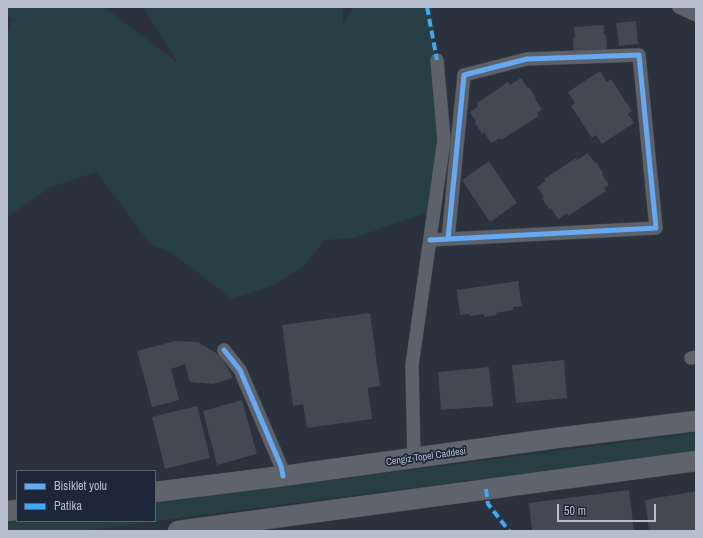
<!DOCTYPE html>
<html>
<head>
<meta charset="utf-8">
<style>
  body { margin:0 }
  #map { position:relative; width:703px; height:538px; overflow:hidden; background:#2b323d; font-family:"Archivo Narrow",sans-serif }
  canvas { display:block }
  .frame { position:absolute; inset:0; border:8px solid #b6becd; pointer-events:none }
  .legend { position:absolute; left:16px; top:470px; width:140px; height:52px; box-sizing:border-box; background:#1d2739; border:1px solid #5a6374; margin:0; padding:5px 7px; list-style:none; font-size:12px; color:#b6becd }
  .legend li { display:flex; align-items:center; gap:8px; height:20px }
  .legend b { width:20px; border:1px solid #5a6374 }
  .scale { position:absolute; left:557px; top:504px; width:99px; height:18px; box-sizing:border-box; border:2px solid #b6becd; border-top:0; padding-left:5px; font-size:12px; line-height:14px; white-space:nowrap; color:#b6becd; -webkit-text-stroke:3px #1d2739; paint-order:stroke }
</style>
</head>
<body>
<div id="map">
<canvas width="703" height="538"></canvas>
<div class="frame"></div>
<ul class="legend">
<li><b style="height:5px;background:#66a8f1"></b>Bisiklet yolu</li>
<li><b style="height:5px;background:#3fa9f5"></b>Patika</li>
</ul>
<div class="scale">50 m</div>
</div>
<script>
const ctx = document.querySelector('canvas').getContext('2d');
ctx.lineJoin = 'round';
function fillPath(path, color) {
  ctx.fillStyle = color;
  ctx.fill(path, 'evenodd');
}
function trace(path, color, width, dash) {
  ctx.strokeStyle = color;
  ctx.lineWidth = width;
  ctx.lineCap = dash ? 'butt' : 'round';
  ctx.setLineDash(dash || []);
  ctx.stroke(path);
}
function write(font, color, halo, rows, align = 'center') {
  ctx.font = font + ' "Archivo Narrow",sans-serif';
  ctx.lineWidth = 3.5;
  ctx.setLineDash([]);
  ctx.textBaseline = 'middle';
  ctx.strokeStyle = halo;
  ctx.fillStyle = color;
  for (const [text, x, y, turn = 0] of rows) {
    ctx.save();
    ctx.translate(x, y);
    ctx.rotate((+turn || 0) * Math.PI / 180);
    ctx.textAlign = isNaN(turn) ? turn : align;
    if (halo) ctx.strokeText(text, 0, 0);
    ctx.fillText(text, 0, 0);
    ctx.restore();
  }
}
fillPath(new Path2D(`
  M7,7h97l74,56 -35,-56h200v18l10,-18h79l10,132 -15,74 -74,25 -28,2 -23,28 -30,18 -40,13 -60,-46 -22,-9 -30,-41 -24,-31 -45,15 -44,30v-180l5,-18 -5,-3z
  M696,433v18l-541,70v-18z
  M19,521h136l-69,10h-79v-8z`), '#273e44');
fillPath(new Path2D(`
  M636,21l2,23 -19,2 -3,-23z
  M604,25v10h2l1,17 -33,2 -1,-16h2l-1,-11z
  M600,71l7,11 4,-3 21,32 -4,3 6,9 -32,21 -6,-9 -4,3 -21,-32 4,-3 -7,-11z
  M521,78l7,10 1,-1 7,11 -1,1 7,10 -5,4 2,3 -38,24 -1,-2 -9,5 -7,-11 -2,2 -7,-11 1,-1 -6,-10 8,-6 -1,-3 31,-21 2,3z
  M588,153l7,10 1,-1 7,11 -1,1 7,11 -5,3 2,3 -38,25 -1,-3 -9,6 -7,-11 -2,1 -7,-11 2,-1 -7,-10 9,-6 -2,-2 32,-21 1,2z
  M489,161l28,42 -27,19 -28,-42z
  M518,281l4,25 -9,1v3l-17,3 1,2 -13,2v-3l-14,2v-2l-10,1 -3,-25z
  M370,313l10,73 -12,2 4,31 -65,9 -4,-24 -10,2 -11,-81z
  M175,341l23,1 23,14 12,22 -20,6 -23,-2 -5,-18 -14,5 8,31 -27,7 -15,-56z
  M564,360l3,38 -51,5 -4,-38z
  M489,367l4,39 -52,4 -3,-38z
  M242,400l15,54 -40,11 -14,-54z
  M197,406l13,52 -45,11 -13,-52z
  M629,490l5,41h-102l-3,-28z
  M696,491v40h-47l-4,-31z`), '#434852');
const street = new Path2D(`
  M679,7l17,8
  M430,240l226,-12 -17,-173 -112,4 -63,16 -16,164
  M224,350l16,20 41,96 2,10
  M691,358l5,-1
  M414,458l-2,-93 32,-225 -7,-80`);
const primary = new Path2D(`
  M155,492l128,-16 274,-38 139,-17
  M7,511l10,-1
  M178,531l518,-70`);
trace(street, '#484d55', 14);
trace(primary, '#4a4f59', 21);
trace(street, '#5c616a', 13);
trace(primary, '#5f636b', 20);
trace(new Path2D(`
  M427,7l10,53
  M486,489l2,15 21,27`), '#3fa9f5', 4, [8, 4]);
trace(new Path2D(`
  M430,240l226,-12 -17,-173 -112,4 -63,16 -16,164
  M224,350l16,20 41,96 2,10`), '#66a8f1', 5);
write('10px', '#b6becd', '#1d2739', [
  ["Cengiz Topel Caddesi",426,457,-8]
]);
</script>
</body>
</html>
